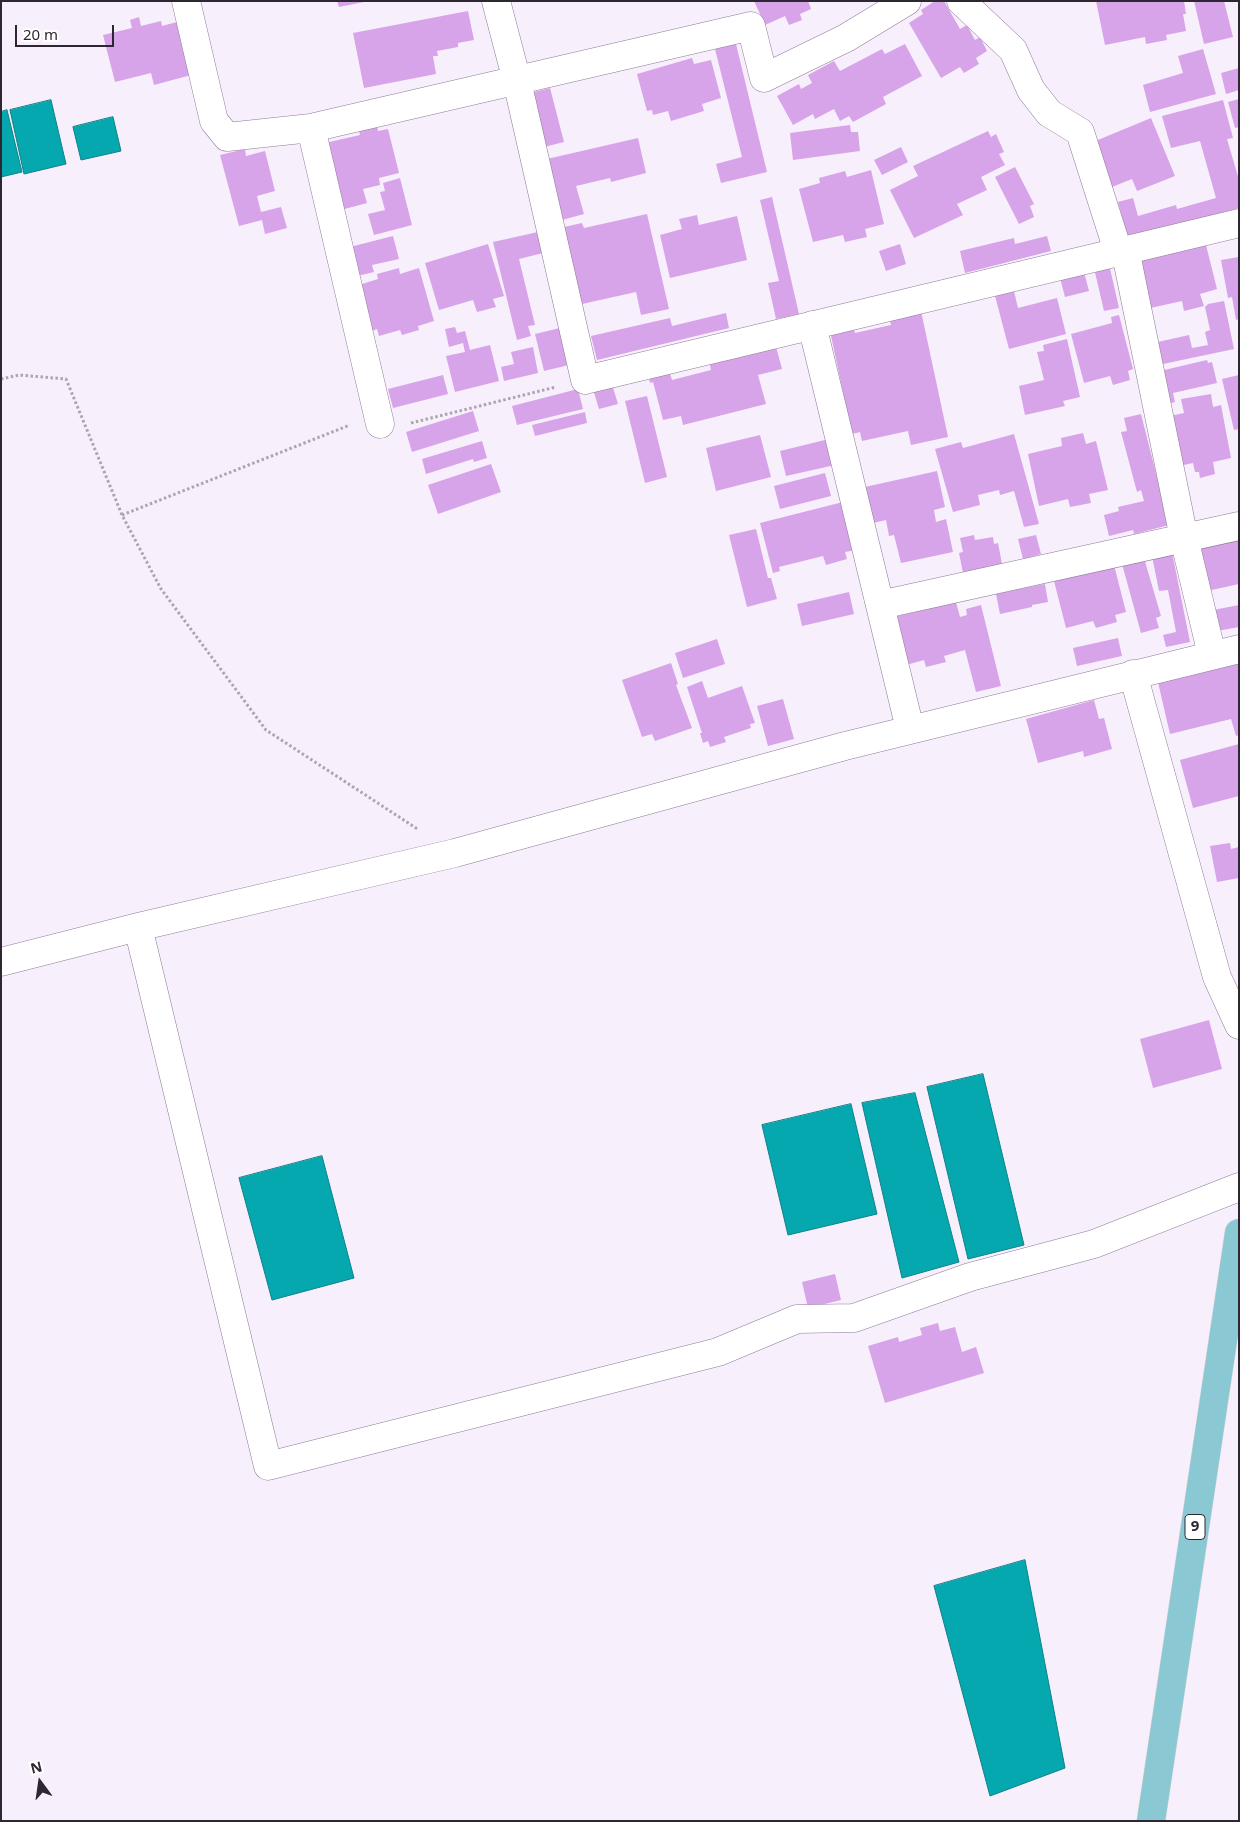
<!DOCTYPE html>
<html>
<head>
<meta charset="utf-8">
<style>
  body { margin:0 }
  #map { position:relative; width:1240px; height:1822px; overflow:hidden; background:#f8effc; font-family:"Noto Sans",sans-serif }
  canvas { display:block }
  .frame { position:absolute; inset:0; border:2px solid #2e2631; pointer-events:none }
  .north { position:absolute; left:15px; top:1757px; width:50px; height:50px; -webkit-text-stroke:4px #fff; paint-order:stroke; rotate:346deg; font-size:14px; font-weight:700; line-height:20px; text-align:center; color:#2e2631 }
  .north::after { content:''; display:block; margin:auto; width:18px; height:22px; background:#2e2631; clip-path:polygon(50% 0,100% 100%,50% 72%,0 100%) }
  .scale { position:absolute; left:15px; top:25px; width:99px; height:22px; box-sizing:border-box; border:2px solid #2e2631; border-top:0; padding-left:6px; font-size:15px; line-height:18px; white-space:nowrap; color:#2e2631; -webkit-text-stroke:4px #fff; paint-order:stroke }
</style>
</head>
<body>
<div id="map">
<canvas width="1240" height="1822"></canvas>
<div class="frame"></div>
<div class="north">N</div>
<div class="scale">20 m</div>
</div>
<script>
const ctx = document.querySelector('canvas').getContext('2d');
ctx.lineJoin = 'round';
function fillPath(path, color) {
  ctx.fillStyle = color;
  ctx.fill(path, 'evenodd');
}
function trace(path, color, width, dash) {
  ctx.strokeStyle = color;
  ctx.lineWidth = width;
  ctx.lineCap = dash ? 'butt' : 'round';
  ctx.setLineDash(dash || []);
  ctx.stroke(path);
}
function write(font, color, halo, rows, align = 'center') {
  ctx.font = font + ' "Noto Sans",sans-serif';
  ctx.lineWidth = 4;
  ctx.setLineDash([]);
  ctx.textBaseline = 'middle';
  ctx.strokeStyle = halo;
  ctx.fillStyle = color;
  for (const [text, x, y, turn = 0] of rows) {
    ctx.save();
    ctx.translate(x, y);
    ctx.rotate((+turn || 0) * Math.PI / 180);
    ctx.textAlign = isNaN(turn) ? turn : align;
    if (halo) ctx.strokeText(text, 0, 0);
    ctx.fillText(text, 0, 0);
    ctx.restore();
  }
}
const water = new Path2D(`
  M51,100l15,64 -42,10 -14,-64z
  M7,110l15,62 -21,5v-65z
  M113,117l8,34 -40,9 -8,-33z
  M983,1074l41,171 -56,14 -41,-172z
  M915,1093l44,169 -57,16 -40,-175z
  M851,1104l26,110 -89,21 -26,-110z
  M322,1156l32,122 -82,22 -33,-122z
  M1025,1560l40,208 -75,28 -56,-210z`);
fillPath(water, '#04a8ae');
trace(water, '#118188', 1);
fillPath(new Path2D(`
  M337,1h27v1l-25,5z
  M754,1h54l3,8 -11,5 2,6 -13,5 -4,-9 -20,9z
  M935,1h9l16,28 7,-4 8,15 5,-3 7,14 -11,7 3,6 -15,9 -4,-6 -19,11 -32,-55 14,-9 -2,-4z
  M1096,1h88l2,13h-3l3,17 -20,4 1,5 -21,4 -1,-7 -40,8z
  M1194,1h30l9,36 -29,7z
  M468,11l6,29 -16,3v4l-21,4 1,5h-5l3,18 -72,14 -11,-55z
  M139,17l2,9 20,-5 1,5 15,-4 14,53 -37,10 -3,-12 -36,9 -12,-47 29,-7 -2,-8z
  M736,44l31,128 -46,11 -5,-19 26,-7 -27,-108z
  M905,44l17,32 -39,21 3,7 -33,18 -4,-6 -9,5 -6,-12 -19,10 -2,-5 -20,11 -16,-29 22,-12 2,5 11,-6 -4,-8 26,-14 6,10 42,-22 3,5z
  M1203,49l13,45 -66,18 -7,-27 40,-12 -5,-17z
  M692,58l2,6 17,-4 10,38 -19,6 2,7 -33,10 -3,-10 -15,4 -1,-5 -5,1 -10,-37z
  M1239,68v22l-13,4 -5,-21z
  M550,88l14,54 -20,5 -14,-54z
  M1239,99v28l-4,1 -7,-26z
  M1223,100l10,38 -6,1 12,41v28l-111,31 -10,-37 15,-4 5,18 38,-11 1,4 39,-11 -16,-57 -29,7 -9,-32z
  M1151,118l24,58 -38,15 -5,-12 -20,8 -19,-45z
  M850,125l1,7h7l2,19 -67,9 -3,-27z
  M377,126l1,5 10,-2 11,44 -20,5 1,7 -17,4 4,14 -26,7 -16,-67 35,-8 -1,-4z
  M988,131l3,6 5,-3 8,18 -5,2 6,11 -24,12 6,13 -30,14 6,11 -49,23 -24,-48 28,-14 -5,-10z
  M638,138l8,35 -35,9 -1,-4 -34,8 8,28 -22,6 -15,-61z
  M901,147l7,15 -26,13 -8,-15z
  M245,149l1,7 19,-5 10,40 -18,5 4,16 20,-5 6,21 -22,6 -3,-14 -23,6 -19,-71z
  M1015,167l19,37 -4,2 4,11 -15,7 -24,-47z
  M871,170l13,54 -19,5 2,8 -22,5 -2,-7 -30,7 -14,-53 21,-6 -1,-5 26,-7 2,6z
  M400,178l12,47 -38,10 -6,-21 17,-4 -5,-18 5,-1 -2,-8z
  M772,197l27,117 -23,5 -8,-36 11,-2 -19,-81z
  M647,214l22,95 -28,6 -5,-23 -54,12 -18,-77 18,-4 2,5z
  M697,215l2,10 38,-9 10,44 -77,18 -10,-43 22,-6 -3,-10z
  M538,232l5,21 -24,6 16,66 -7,1 3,10 -14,4 -24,-98z
  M393,236l6,23 -27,6 2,7 -17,4 -7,-29z
  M1047,236l4,15 -86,22 -5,-22 54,-13 1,6z
  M488,244l16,52 -11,3 3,8 -19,5 -4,-12 -34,10 -14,-47z
  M900,244l6,20 -20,7 -7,-20z
  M1206,245l11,44 -17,5 4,12 -20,5 -2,-10 -36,8 -11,-47z
  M1239,257v62l-3,1 -4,-23 -4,1 -7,-38z
  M1109,264l10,44 -15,3 -10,-43z
  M399,268l1,6 19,-6 15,53 -16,5 1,4 -17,5 -2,-5 -21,6 -2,-7 -5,2 -13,-46 19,-6 -1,-5z
  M1084,272l5,19 -24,6 -5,-19z
  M1013,287l5,21 39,-10 9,36 -57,15 -15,-57z
  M1224,301l10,48 -71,15 -5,-22 31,-7 3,13 16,-3 -3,-13 5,-2 -5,-23 3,-3z
  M921,311l27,126 -37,8 -3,-14 -46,10 -2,-9 -8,2 -22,-103 23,-5 2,7 36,-8 -2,-8z
  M726,313l3,15 -132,32 -6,-24 79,-18 2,8z
  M1119,315l14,54 -5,2 2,9 -17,5 -3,-9 -26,7 -13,-49 41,-11 -1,-6z
  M455,327l2,6 8,-2 5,19 20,-5 9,36 -44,11 -9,-36 19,-4 -2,-9 -14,4 -4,-18z
  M560,328l9,37 -25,6 -9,-37z
  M1067,339l13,58 -17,4 2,5 -40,9 -6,-29 25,-6 -7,-28 7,-1 -1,-6z
  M775,343l7,26 -24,6 8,29 -83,21 -2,-9 -18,4 -10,-38 -3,1 -2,-11 20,-5 4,13 39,-10 -2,-9z
  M533,347l5,26 -34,8 -3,-14 13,-3 -3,-12z
  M1207,360l1,3 4,-1 5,21 -44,10 2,9 -8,2 -7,-33z
  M443,375l5,19 -55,14 -5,-19z
  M1239,375v54l-5,1 -12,-51z
  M611,381l7,23 -19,5 -7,-23z
  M578,389l5,20 -66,16 -5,-19z
  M1211,394l2,13 8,-2 10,53 -18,4 2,12 -15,4 -1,-6h-4l-2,-9 -14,3 -9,-50 14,-3 -3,-14z
  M647,396l20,81 -22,6 -20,-82z
  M473,411l6,20 -67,21 -6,-20z
  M585,412l2,11 -52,13 -3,-11z
  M1141,414l28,111 -35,9 -1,-4 -24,6 -5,-21 15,-4 -1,-4 26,-6 -3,-11 -4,2 -16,-60 6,-1 -3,-13z
  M1083,433l3,11 10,-3 12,49 -19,4 2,9 -21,4 -2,-8 -29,7 -11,-52 34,-8 -1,-8z
  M1014,434l25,90 -15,3 -10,-36 -14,4 -1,-5 -21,5 2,10 -27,7 -18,-63 26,-7 2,6z
  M760,435l11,42 -55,14 -10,-43z
  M829,439l6,26 -49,11 -6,-25z
  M482,441l5,17 -13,4 -1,-3 -47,15 -4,-15z
  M491,464l10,28 -63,22 -10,-29z
  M937,471l8,36 -11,3 2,12 10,-3 7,33 -52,11 -7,-28 -5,1 -3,-16 -13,3 -8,-36z
  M825,473l6,23 -51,13 -6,-23z
  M843,502l13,48 -11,2 2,7 -21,6 -3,-9 -44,11 1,4 -7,2 -13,-50z
  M756,529l12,49h3l6,21 -30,8 -18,-72z
  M974,535l1,5 18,-3 1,7 4,-1 4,21 -39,9 -4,-20 4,-1 -3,-14z
  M1036,535l5,19 -18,5 -5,-20z
  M1239,537v47l-32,7 -11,-45z
  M1172,552l18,90 -24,5 -3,-12 13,-3 -8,-42 -9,1 -7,-35z
  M1144,558l17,58 -5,2 3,10 -18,5 -19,-69z
  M1114,565l12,47 -11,3 2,7 -21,6 -3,-7 -27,7 -12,-47z
  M1045,584l3,18 -16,3v2l-32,7 -4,-20z
  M849,592l5,22 -52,12 -5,-22z
  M956,602l4,15 7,-2 -1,-6 15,-4 20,81 -25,6 -11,-42 -21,6 2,6 -20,5 -2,-7 -18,5 -12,-48z
  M1239,605v22l-22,4 -4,-21z
  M1118,638l4,18 -45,10 -4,-18z
  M717,639l8,25 -42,14 -8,-25z
  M1237,659l2,8v68l-3,1 -5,-17 -61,15 -13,-56z
  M671,663l7,21 -2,1 16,43 -37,13 -3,-7 -10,3 -20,-57z
  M702,681l6,17 34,-12 13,37 -5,1 1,4 -27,9 2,5 -16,5 -2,-6 -5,2 -3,-10h2l-15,-46z
  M783,699l11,40 -26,7 -11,-40z
  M1094,700l5,19 5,-1 8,31 -28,8 -1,-6 -45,12 -12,-44z
  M1239,744v52l-46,12 -13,-48z
  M1230,843l1,6 8,-2v31l-22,4 -7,-36z
  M1209,1020l13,49 -69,19 -13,-49z
  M835,1274l6,26 -33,8 -6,-26z
  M938,1323l2,8 15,-4 7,25 14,-5 8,26 -99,30 -17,-57 30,-9 1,5 23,-7 -2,-7z`), '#d7a3e9');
const minor = new Path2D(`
  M186,1l28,120 13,16 84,-9 440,-102 13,52 82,-40 61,-37
  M496,1l21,80 68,299 654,-157
  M961,1l52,49 18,40 18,23 31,19 38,119
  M311,128l69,296
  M1125,249l59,289 28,117
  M812,325l98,404
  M880,605l359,-79
  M1133,674l84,303 22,48
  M138,927l130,539 450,-114 79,-33 57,-1 116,-41 124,-33 145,-57
  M1,962l137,-35 317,-74 390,-107 394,-97`);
const major = new Path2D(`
  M1151,1821l88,-588`);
trace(minor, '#8f7b97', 29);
trace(major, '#d5d4d6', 29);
trace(new Path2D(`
  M1,379l18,-4 47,4 56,136 39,74 105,141 153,100
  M411,423l145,-36
  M122,515l228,-90`), '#ada4b0', 3, [2.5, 2.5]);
trace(minor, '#fff', 28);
trace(major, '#8ac9d3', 28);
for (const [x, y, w] of [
  [1195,1527,20]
]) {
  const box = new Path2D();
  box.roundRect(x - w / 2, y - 12.5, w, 25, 4);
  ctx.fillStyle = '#fff';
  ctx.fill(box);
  trace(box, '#2e2631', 1);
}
write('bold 15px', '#2e2631', null, [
  ["9",1195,1527]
]);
</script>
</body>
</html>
